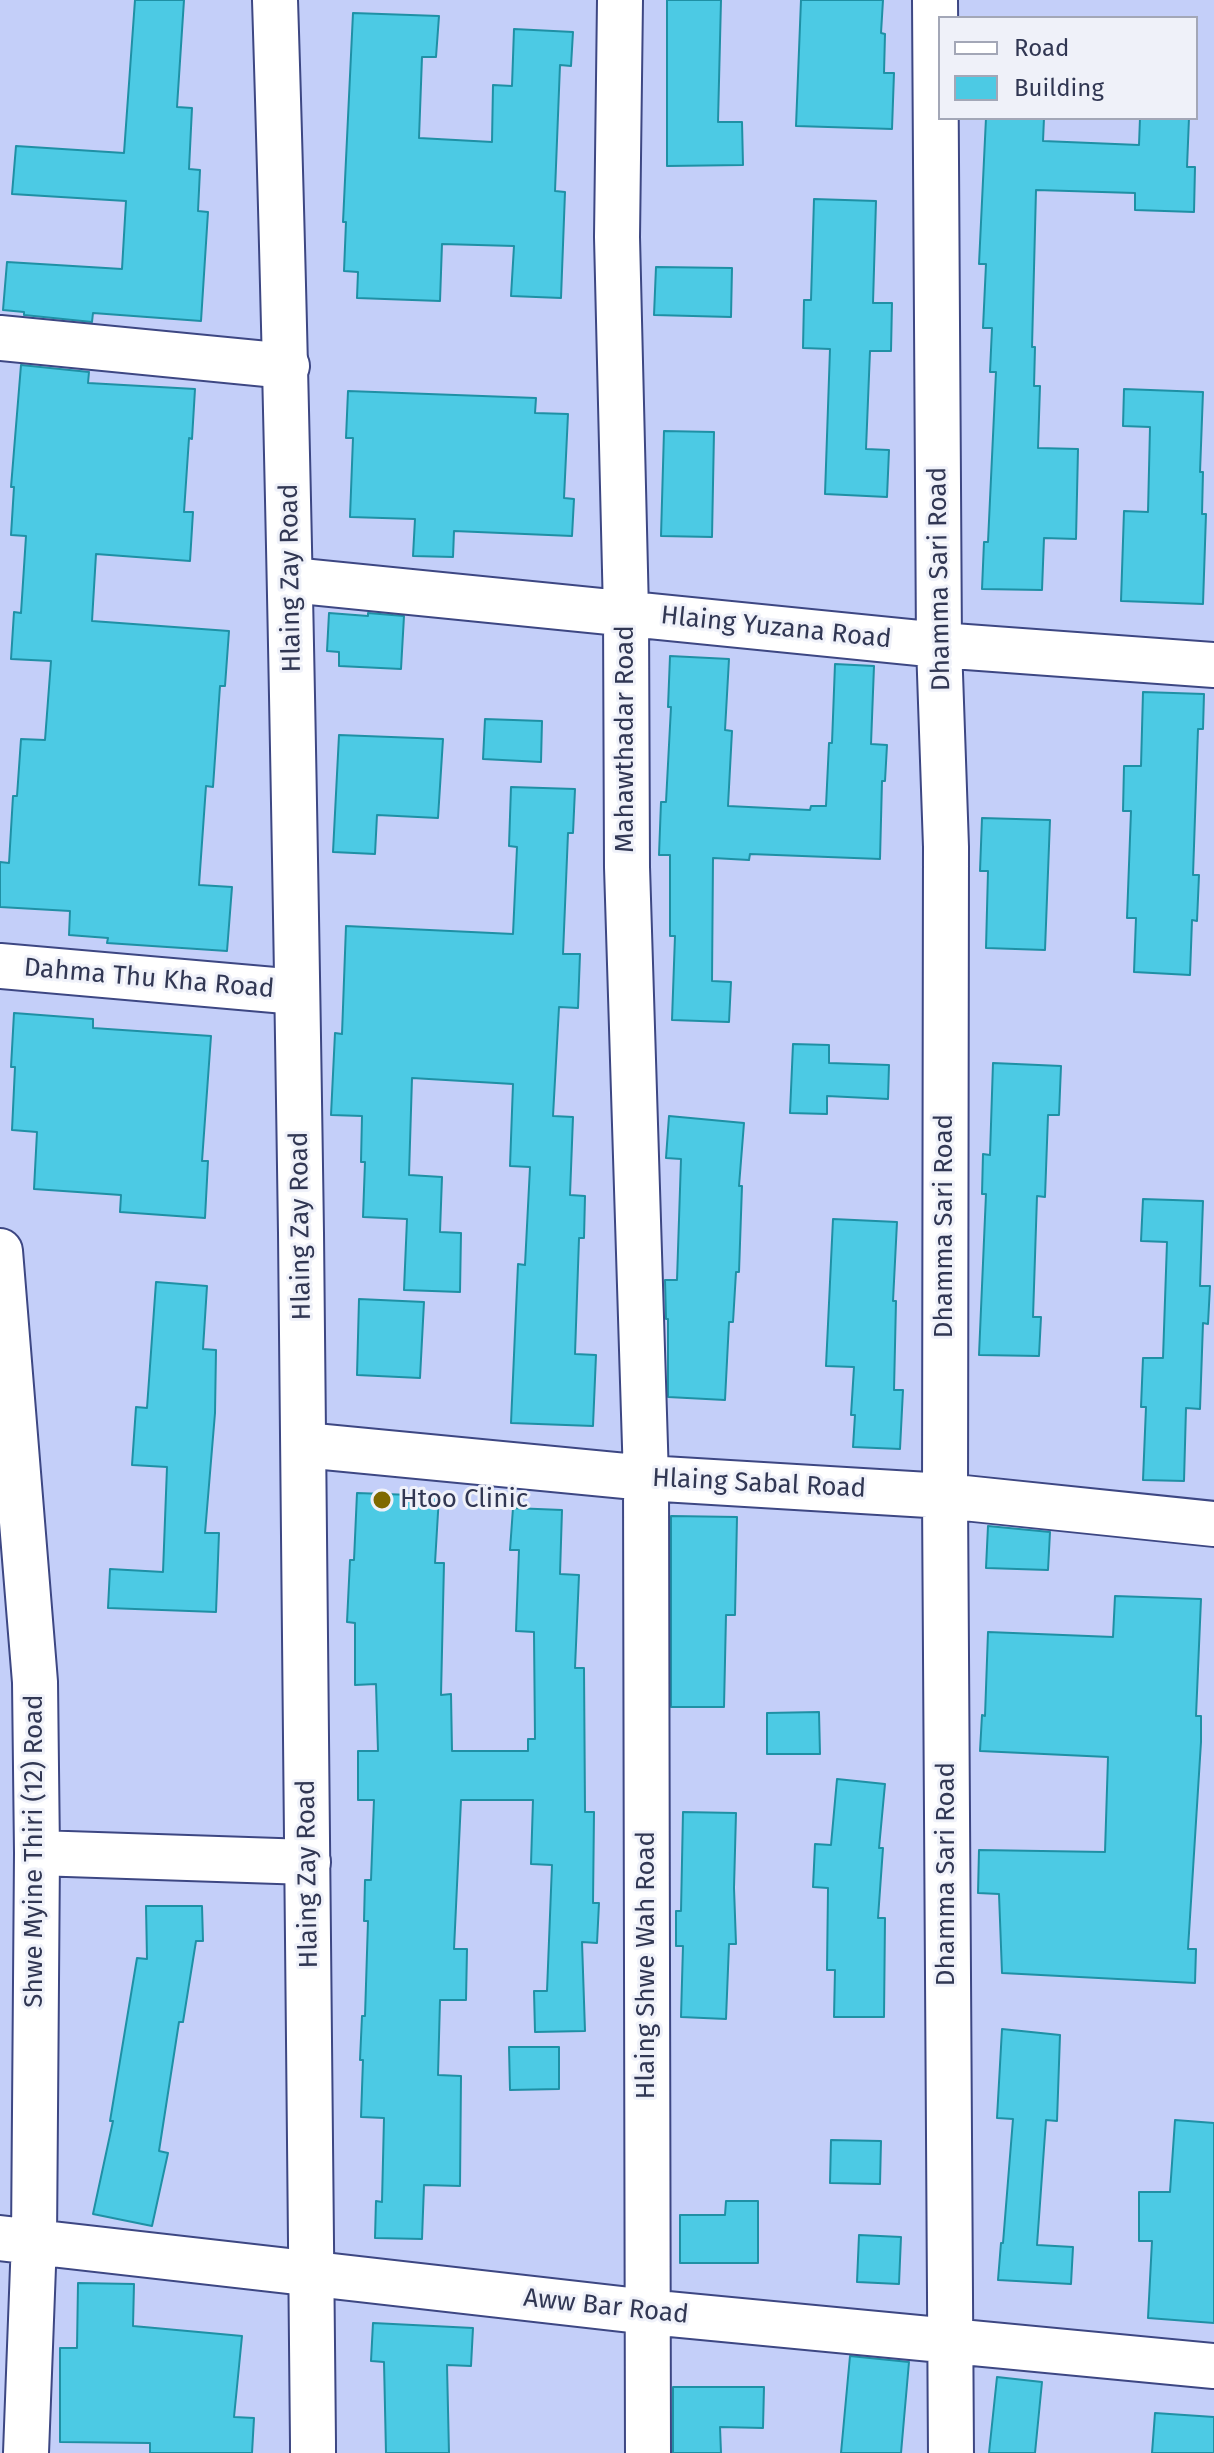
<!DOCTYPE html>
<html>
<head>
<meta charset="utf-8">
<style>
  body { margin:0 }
  #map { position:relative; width:1214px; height:2453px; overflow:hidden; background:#c4cff9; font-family:"Fira Sans",sans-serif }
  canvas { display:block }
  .legend { position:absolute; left:938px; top:16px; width:260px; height:104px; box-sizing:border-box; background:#eff1f9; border:2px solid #a3a7b7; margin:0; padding:10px 14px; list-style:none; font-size:24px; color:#313753 }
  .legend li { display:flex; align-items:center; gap:16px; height:40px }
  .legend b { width:40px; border:2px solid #a3a7b7 }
</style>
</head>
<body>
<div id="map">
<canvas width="1214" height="2453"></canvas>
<ul class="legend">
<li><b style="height:10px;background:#fff"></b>Road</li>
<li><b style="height:22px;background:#4ccae4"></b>Building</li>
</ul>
</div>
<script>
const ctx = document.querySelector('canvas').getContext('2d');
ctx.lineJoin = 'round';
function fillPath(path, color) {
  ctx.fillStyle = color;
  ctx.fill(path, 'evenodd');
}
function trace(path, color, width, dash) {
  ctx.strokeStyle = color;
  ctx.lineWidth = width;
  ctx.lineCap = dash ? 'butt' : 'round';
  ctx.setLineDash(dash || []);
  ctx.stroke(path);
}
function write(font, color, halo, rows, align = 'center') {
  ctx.font = font + ' "Fira Sans",sans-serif';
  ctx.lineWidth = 6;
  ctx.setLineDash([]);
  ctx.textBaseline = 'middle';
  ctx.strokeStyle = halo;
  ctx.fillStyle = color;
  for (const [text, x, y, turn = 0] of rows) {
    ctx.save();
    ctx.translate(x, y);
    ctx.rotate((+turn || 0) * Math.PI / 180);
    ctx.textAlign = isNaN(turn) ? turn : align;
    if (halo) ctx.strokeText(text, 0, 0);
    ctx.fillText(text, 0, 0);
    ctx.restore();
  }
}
const building = new Path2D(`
  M135,0h49l-7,107 15,1 -3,61 11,1 -2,41 10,1 -7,109 -108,-8 -1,9 -68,-7v-3l-21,-2 4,-48 115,7 4,-68 -114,-7 4,-48 108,7z
  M667,0h54l-3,122h24l1,43 -76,1z
  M801,0h82l-2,33 4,1 -1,39h10l-2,56 -96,-3z
  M353,13l86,3 -3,41h-14l-3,81 73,4 1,-57 19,1 2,-57 59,3 -2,34 -11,-1 -5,126 10,1 -4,106 -50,-2 3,-50 -72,-2 -2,57 -83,-3 1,-26 -14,-1 2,-49h-3z
  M986,118h58l-1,23 96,4 1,-27h49l-2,49h8l-1,45 -59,-2v-17l-99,-3 -4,157h3l-1,39h6l-2,62 40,1 -2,90 -32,-1 -2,52 -60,-1 2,-47h4l8,-170h-6l2,-44h-9l3,-64h-7z
  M814,199l62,2 -3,102h19l-1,48h-21l-4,98 23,1 -2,47 -62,-3 5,-145 -27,-1 1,-48h7z
  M656,267l76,1 -1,49 -77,-2z
  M21,365l68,7 -1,11 107,6 -3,50 -3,-1 -5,74h9l-3,49 -94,-7 -4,67 137,10 -4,55h-5l-7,101 -7,-1 -7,99 33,2 -5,64 -120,-8 1,-5 -39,-3 1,-24 -70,-4v-45l9,1 4,-67h4l4,-57 24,1 6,-79 -40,-2 3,-47 7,1 5,-77 -15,-1 3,-48h-3z
  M1124,389l79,3 -3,80h3l-1,42h4l-3,90 -82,-3 3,-90 24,1 2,-85 -27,-1z
  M348,391l188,7 -1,15 33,1 -4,84 10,1 -2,37 -118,-5 -1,26 -40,-1 2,-37 -65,-2 3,-79h-7z
  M664,431l50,1 -2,105 -51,-1z
  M329,613l39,3v-3l36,3 -3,53 -62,-3v-14l-12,-1z
  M670,656l59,3 -4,71 7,1 -4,75 82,4 1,-4h15l3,-63h3l3,-79 39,2 -3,78 16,1 -2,36h-3l-2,78 -130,-5 -1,6 -36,-2 -1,123 19,1 -2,40 -57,-2 3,-84h-5v-81h-11l2,-53h5l5,-95h-3z
  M1143,692l61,2 -1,35h-5l-5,146h6l-2,46 -5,-1 -2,55 -56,-3 2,-54h-9l4,-107h-8l1,-45h17z
  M485,719l57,2 -1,41 -58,-3z
  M339,735l104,4 -5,79 -61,-3 -2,39 -42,-2z
  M511,787l64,2 -2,44h-5l-5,121h17l-2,54 -19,-1 -6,109 20,1 -3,78 15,1 -1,42h-5l-4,116 21,1 -3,71 -82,-3 7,-159 7,1 5,-98 -20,-1 3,-82 -101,-6 -3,97 33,2 -2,55 21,1 -1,59 -56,-2 3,-71 -44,-2 2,-55h-4l1,-46 -31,-1 4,-82 7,1 4,-108 167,8 4,-87 -8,-1z
  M982,818l68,2 -5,130 -59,-2 2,-77h-8z
  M14,1013l79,6v9l118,8 -9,125h6l-3,57 -85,-6 1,-17 -87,-6 3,-57 -25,-2 3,-63h-4z
  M793,1044l36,1v18l60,2 -1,34 -61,-3v18l-37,-1z
  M993,1063l68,3 -2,49h-11l-3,82 -8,-1 -4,121h8l-2,39 -60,-1 7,-161h-4l1,-40 7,1z
  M669,1116l75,7 -5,63h3l-3,86h-3l-3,50h-4l-4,78 -57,-3v-78h-2l-1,-39h12l4,-121 -15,-1z
  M1143,1199l60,2 -3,85h10l-2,38 -5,-1 -3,86 -14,-1 -2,73 -41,-1 3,-73h-5l2,-49h20l4,-116 -26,-1z
  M833,1219l64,3 -4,79h3l-2,89h9l-3,59 -47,-2 2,-32h-4l3,-48 -28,-1z
  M156,1282l51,4 -4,63 13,1 -1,63 -10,120h14l-3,79 -108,-4 2,-39 53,3 4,-105 -35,-2 4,-58 11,1z
  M359,1299l65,3 -4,76 -63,-3z
  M357,1493l82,3 -4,67h9l-3,132 10,-1 1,57h76v-12h7l-1,-107 -18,-1 3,-81h-9l3,-42 49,2 -2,64 19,1 -4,93h9l1,144h9l-1,91h6l-2,40 -15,-1 3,89 -50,1 -1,-41h13l5,-126 -21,-1 2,-64h-72l-7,149h13l-1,51h-26l-2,75 23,1 -1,110 -36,-1 -2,54 -47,-1 1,-37 6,1 2,-84 -23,-1 2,-57h-3l2,-44h3l3,-95h-4l1,-41h6l3,-80h-16v-49h20l-2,-67 -21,1v-62l-8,-1 3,-62h4z
  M671,1516l66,1 -2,98h-9l-2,92h-53z
  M988,1526l62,6 -2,38 -62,-2z
  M1115,1596l86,3 -5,117h5v26l-13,207h8l-1,34 -193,-10 -3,-79 -21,-1 1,-43 126,2 3,-95 -128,-6 2,-36 3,1 3,-84 125,5z
  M819,1712l1,42h-53v-41z
  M837,1779l48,5 -6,64h4l-5,70h7l-1,99h-50l1,-47h-8l1,-82 -15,-1 2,-43 16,1z
  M683,1812l53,1 -2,75 2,56h-7l-3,75 -45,-2 2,-71h-7v-35h5z
  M146,1906h56l1,35h-7l-13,81h-4l-20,129 9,2 -16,73 -59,-12 20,-93h-3l27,-163 10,1z
  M1002,2029l58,6 -3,86 -11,-1 -9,125 36,2 -2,37 -73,-4 3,-37h2l10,-124 -16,-1z
  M509,2047h50v42l-49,1z
  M1175,2120l39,3v200l-66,-5 4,-77h-13v-49h31z
  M831,2140l50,1 -1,43 -50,-1z
  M726,2201h32v62h-78v-48h45z
  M859,2235l42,2 -2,47 -42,-2z
  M78,2283l56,1 -1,42 109,10 -8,81 20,1 -2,35h-102v-10l-90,-1v-94h17z
  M373,2323l100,5 -2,38 -24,-1 2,88h-63l-2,-91 -13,-1z
  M850,2356l59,6 -8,91h-60z
  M997,2377l45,5 -7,71h-46z
  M673,2387h91l-1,41 -43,-1 1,26h-48z
  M1155,2413l59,4v36h-62z`);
fillPath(building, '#4ccae4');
trace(building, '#1f90a5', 2);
const street = new Path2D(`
  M620,0l-3,237 9,375 1,255 19,611 2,975
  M935,0l4,645 7,202 -1,649 6,957
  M0,338l287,28
  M291,580l648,65 275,20
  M0,966l297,26
  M0,1251l35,431 2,171 -3,387 -8,213
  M304,1445l342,33 299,18 269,28
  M37,1853l271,9
  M0,2238l648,74 566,54`);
const secondary = new Path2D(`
  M275,0c13,411 20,822 26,1233 6,406 11,813 12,1220`);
trace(street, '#3d4783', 48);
trace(secondary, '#3d4783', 48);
trace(street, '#fff', 44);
trace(secondary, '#fff', 44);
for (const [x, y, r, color] of [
  [382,1500,10,"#7f6900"]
]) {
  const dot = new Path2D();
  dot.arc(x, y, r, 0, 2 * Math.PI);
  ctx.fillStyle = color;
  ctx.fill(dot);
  trace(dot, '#eff1f9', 3);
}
write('26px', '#313753', '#eff1f9', [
  ["Hlaing Zay Road",291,578,-91],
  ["Dhamma Sari Road",940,579,-91],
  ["Hlaing Yuzana Road",776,628,6],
  ["Mahawthadar Road",626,739,-90],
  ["Dahma Thu Kha Road",149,979,5],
  ["Hlaing Zay Road",301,1226,-91],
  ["Dhamma Sari Road",945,1226,-90],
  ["Hlaing Sabal Road",759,1484,3],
  ["Shwe Myine Thiri (12) Road",35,1851,-90],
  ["Hlaing Zay Road",308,1874,-91],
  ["Dhamma Sari Road",947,1874,-90],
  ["Hlaing Shwe Wah Road",647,1965,-90],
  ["Aww Bar Road",606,2307,6]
]);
write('26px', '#313753', '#eff1f9', [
  ["Htoo Clinic",400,1500]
], 'left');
</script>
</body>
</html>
